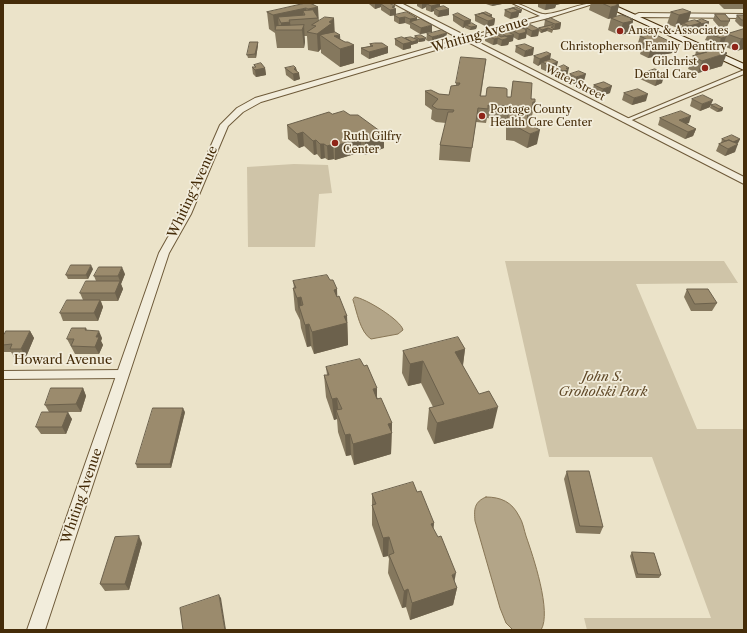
<!DOCTYPE html>
<html>
<head>
<meta charset="utf-8">
<style>
  body { margin:0 }
  #map { position:relative; width:747px; height:633px; overflow:hidden; background:#ebe3c9; font-family:"Libre Caslon Text",serif }
  canvas { display:block }
  .frame { position:absolute; inset:0; border:4px solid #452c09; pointer-events:none }
</style>
</head>
<body>
<div id="map">
<canvas width="747" height="633"></canvas>
<div class="frame"></div>
</div>
<script>
const ctx = document.querySelector('canvas').getContext('2d');
ctx.lineJoin = 'round';
function fillPath(path, color) {
  ctx.fillStyle = color;
  ctx.fill(path, 'evenodd');
}
function trace(path, color, width, dash) {
  ctx.strokeStyle = color;
  ctx.lineWidth = width;
  ctx.lineCap = dash ? 'butt' : 'round';
  ctx.setLineDash(dash || []);
  ctx.stroke(path);
}
function write(font, color, halo, rows, align = 'center') {
  ctx.font = font + ' "Libre Caslon Text",serif';
  ctx.lineWidth = 3.5;
  ctx.setLineDash([]);
  ctx.textBaseline = 'middle';
  ctx.strokeStyle = halo;
  ctx.fillStyle = color;
  for (const [text, x, y, turn = 0] of rows) {
    ctx.save();
    ctx.translate(x, y);
    ctx.rotate((+turn || 0) * Math.PI / 180);
    ctx.textAlign = isNaN(turn) ? turn : align;
    if (halo) ctx.strokeText(text, 0, 0);
    ctx.fillText(text, 0, 0);
    ctx.restore();
  }
}
fillPath(new Path2D(`
  M294,164l34,1 4,28 -13,1 -4,53h-67l-1,-80z
  M505,261h219l14,22 -102,1 61,145h47v201h-157l-3,-12h127l-59,-161h-103z`), '#cfc4a8');
const water = new Path2D(`
  M355,297c10,1 46,23 48,33l-5,4 -27,5c-11,-7 -14,-27 -18,-39z
  M486,497c15,0 26,5 33,19 4,6 5,14 7,20 7,20 26,76 15,94h-28l-7,-7 -6,-15 -25,-87c-1,-12 -1,-19 11,-24z`);
fillPath(water, '#b3a588');
trace(water, '#877555', 1);
const minor = new Path2D(`
  M512,3c12,0 26,13 35,11 17,-2 32,-11 49,-11l-48,15 -84,22v-2l76,-22z
  M639,13l105,1v4l-105,-1 -6,2 -3,-2z
  M744,70v4l-117,48 -5,-1z
  M123,370l4,1 1,3 -1,3 -4,1 -120,1v-8z`);
const tertiary = new Path2D(`
  M393,3h8l343,174v7l-278,-143 -205,61 -18,10 -15,14 -37,88 -22,39 -124,377h-18l132,-377 22,-39 39,-89 17,-17 18,-10 205,-59z`);
const secondary = new Path2D(`
  M599,3h10l135,61v6z`);
trace(minor, '#6e5a39', 2);
trace(tertiary, '#6e5a39', 2);
trace(secondary, '#452c09', 2);
fillPath(minor, '#f2eddc');
fillPath(tertiary, '#f2eddc');
fillPath(secondary, '#f2eddc');
fillPath(new Path2D(`
  M369,3h20l5,5 2,7 21,3v2l15,12 -12,2 -10,-6v-3l-5,-2 -6,1 -5,-3v-6l-4,1 -9,-6v-3l-6,2 -6,-5z
  M414,3h23l3,1v3l9,8 -11,2 -4,-3v-3l-3,1 -5,-2v-3l-4,2 -5,-3v-2h-1z
  M486,3h16v1l-10,2 -6,-2z
  M538,3h22v1l-4,1 -1,3 -10,2 -7,-3z
  M591,3h23l5,2 -3,12 17,4 -3,12 -11,2 -11,-5 3,-12 -3,1 -19,-9z
  M718,3h26v6h-20z
  M318,7v14l17,11 5,8 5,2 9,3v18l-14,4 -19,-14v-4l-3,3 -10,-2 -1,-14h-3l1,6 -1,6h-27l-2,-15 -6,-4 -2,-17z
  M505,10l16,3h-2l-1,4 -8,2 -6,-3z
  M671,12h20l-3,10 9,-1 12,1 -1,3 -9,2v2l-12,3 -6,-3 1,-4 -7,2 -8,-3z
  M715,14l15,6 -3,7h-8l-6,-7z
  M453,15l18,5 -1,4 7,2 -1,3 -6,1 -5,-2v-1l-2,1 -10,-7z
  M475,15h17v3l3,1 -1,6 -7,2 -12,-6z
  M737,15h7v12l-4,-1 -5,-5z
  M545,20l16,3 -1,6 -7,1 -1,3 -5,-2 -6,2 -2,-2 -1,5 -7,1 -5,-3v4l-8,2 -5,-3v4l-4,1 -1,3 -7,1 -4,-2 -4,1 -8,-4v-7h12v-3l13,1v-3l12,-1 1,-2 16,3v-1l6,-2h-1z
  M744,29v20l-8,2 -13,-5 1,-3 -5,2 -14,-5 3,-6 6,-1v-2l15,2z
  M427,34l19,5 -14,4 -6,-3z
  M415,36l10,5 -6,1h-1v1l-7,2v3l-8,2 -8,-5v-6l19,-1z
  M640,36l35,8 -3,9 -24,5 -8,-4 2,-6 -5,-2z
  M258,42v3l-2,13h-8l-1,-3z
  M370,44l18,3v6l-19,6 -8,-5v-6l9,-2z
  M516,46l17,9 -9,2 -9,-5z
  M696,52l26,14 -24,7 -10,-4 5,-13 2,-1z
  M534,56l16,3 7,8 11,2 -1,7 -5,2 -7,-4 1,-5 -8,3 -7,-3v-5l-3,2 -5,-3z
  M486,59l-5,37 30,1 2,-16 22,21 -3,14h-1l-1,6h-3v1l10,21 -10,4 -13,-7 -8,-1v-20l-19,-2 -1,5 -10,-1 -6,40 -31,-2 1,-15 6,-22 -10,-1 -5,-3 1,-9 -7,-5v-14l14,3 10,1 7,-10v-2z
  M254,65l11,3 1,7 -10,2 -3,-3 -1,-7h3z
  M285,68h11l4,11 -6,2 -8,-6z
  M661,72l-1,3 2,8 -7,3 -15,-7 3,-6z
  M570,74l14,7 -10,3 -6,-3z
  M604,82l6,11 -9,3 -9,-5 2,-6z
  M624,93l22,8 -14,4 -10,-5z
  M692,99l18,8 -10,4 -10,-5z
  M711,105l12,3 -1,3 -5,1 -7,-4z
  M332,114l18,1 34,19v14l-19,7 -4,-3 -26,8 -1,-1 -6,1 -3,-2 -4,1 -4,-5 -3,1 -10,-9 -5,2 -11,-9 -1,-14z
  M660,118l29,5 -3,1 10,5 -3,7 -8,3 -27,-14z
  M722,139h18l-2,4h-2l-1,9 -10,4 -9,-5 3,-7 2,-1z
  M93,269l-5,10h-20l-2,-4z
  M125,274l-4,10 2,5 -5,12h-17l2,6 -5,14h-35l-3,-8 23,-13 -3,-7 16,-12 -2,-5z
  M330,280l7,9v8l10,19 1,29 -34,9 -3,-8 -4,1 -6,-19 -1,-8 -5,-10 -2,-22h1l-1,-7z
  M687,289l30,14 -5,8h-21l-7,-14z
  M86,328l1,2 15,8 -1,3 2,4 -4,9h-24l-8,-15z
  M30,331l4,7 -8,19h-12l-3,-5h-8v-18z
  M465,349l-2,17 30,62 -59,16 -7,-15 2,-21 4,-1 -12,-24 -13,3 -6,-13 1,-22z
  M326,367l51,30 15,26 -1,31 -37,11 -3,-10 -5,1 -8,-24 -1,-13 -3,1 -8,-23 -2,-22h3z
  M83,388l3,8 -5,16h-16l7,7 -6,15h-25l-5,-7 13,-15 -4,-7z
  M185,412l-14,56h-34l-1,-4z
  M567,471l36,56 -3,7 -24,-1 -12,-54z
  M417,492l17,31 -1,6 24,59 -4,17 -43,15 -4,-13 -4,1 -14,-35 1,-14 -1,-3 -5,1 -11,-32v-31z
  M142,543l-13,47 -24,1 -5,-7z
  M632,552l29,23 -2,3h-23l-6,-22z`), '#85785e');
fillPath(new Path2D(`
  M375,3h11l-5,1v3l-6,2z
  M422,3h13l5,1v6l-6,-2v3l-3,1v-6l-4,-2 -1,3 -4,2z
  M493,3h9v1l-10,2z
  M551,3h9v1l-4,1 -1,3 -10,2 1,-6z
  M619,5l-3,12 -8,2 3,-12z
  M395,6l-1,3h2v6l-6,1v-6l2,-3z
  M318,7l1,17h-1v-6l-9,1 -1,-10z
  M306,8l1,11 -4,-8 1,8 -15,1 1,2 1,8h-10v-7l-3,-6 1,13h-4l-2,-15z
  M449,9v6l-11,2 1,-6z
  M522,10l-1,3h-2l-1,4 -8,2 1,-6z
  M691,12l-4,12 -4,-1 -1,2 -7,2 4,-12z
  M405,17v6l-6,1v-6z
  M334,18l1,18 -15,-1 1,14 -3,3 -1,-18 12,-12z
  M417,18v6l-7,-2v-3z
  M495,19l-1,6 -7,2 1,-6z
  M630,19h3l-1,2h1l-3,12 -11,2 4,-12z
  M471,20l-1,6 -4,-1 -1,2 -2,1 1,-7z
  M709,22l-1,3 -8,2 1,-3z
  M561,23l-1,6 -6,1 1,-6z
  M701,23l-2,6 -12,3 2,-6z
  M304,25l1,17 -1,6 -2,-18z
  M432,25v7l-12,2 1,-6z
  M477,26l-1,3 -6,1 1,-3z
  M548,28l-1,3 -6,2 1,-3z
  M539,29l-1,7 -7,1 1,-6z
  M527,30l-1,8 -8,2 1,-6z
  M447,33l-1,6 -14,4v-6z
  M340,35l1,14 13,-4v18l-14,4v-18l-6,-13z
  M514,35l-1,6 -4,1 -1,3 -7,1 1,-6 4,-1v-3z
  M726,37l-2,6 -5,2 2,-7z
  M426,38l-1,3 -6,1v-3z
  M498,38l-1,6 -4,1 1,-6z
  M744,38v11l-8,2 5,-12z
  M418,40v3l-7,2v3l-8,2v-6z
  M258,42v3l-2,13 -1,-4z
  M675,44l-3,9 -24,5 3,-10z
  M388,47v6l-19,6v-7z
  M534,48l-1,7 -9,2 1,-6z
  M727,53l-5,13 -24,7 4,-12z
  M551,54l-1,6 -8,2 -1,2 -3,2 2,-7z
  M558,62l-2,7 -8,3 1,-7z
  M265,68l1,7 -10,2 -1,-7z
  M296,68l1,5h2l1,6 -6,2 -1,-7 1,-5z
  M566,68h3l-2,8 -5,2 1,-7z
  M661,72l-2,6 5,-2 -2,7 -7,3 2,-7 -1,-5z
  M586,74l-2,7 -10,3 2,-7z
  M612,86l-2,7 -9,3 2,-7z
  M648,94l-2,7 -14,4 2,-7z
  M713,100l-3,7 -10,4 2,-7z
  M723,108l-1,3 -5,1 2,-3z
  M691,116l-2,7 -13,4 3,-7z
  M696,129l-3,7 -8,3 3,-7z
  M540,130l-3,14 -10,4 3,-14z
  M303,132l1,14 -5,2 -2,-14z
  M384,134v14l-19,7v-14z
  M361,138v14l-26,8v-14z
  M740,139l-2,4 -9,4 2,-4z
  M316,140l1,14 -3,1 -1,-14z
  M320,144h4l1,14 -4,1z
  M333,144l1,15 -6,1 -1,-14z
  M738,144l-3,8 -10,4 3,-7z
  M91,265l2,4 -5,10 -2,-4z
  M122,267l3,7 -4,10 2,5 -5,12 -3,-8 5,-12 -2,-5z
  M337,289l1,22 -4,-21z
  M301,297l2,22 -4,-13 1,14 -3,-22z
  M100,300l3,7 -5,14 -4,-8z
  M344,316h3l1,29 -34,9 -2,-22z
  M309,324l2,22 -4,1 -2,-22z
  M30,331l4,7 -8,19 -5,-8z
  M99,331l3,7 -1,3 2,4 -4,9 -4,-7 1,-10z
  M465,349l-3,22 -7,-19z
  M423,361l-2,22 -13,3 2,-22z
  M83,388l3,8 -5,16 -5,-8z
  M377,388v22l-4,-21z
  M337,398l2,19 -3,-7 1,9 -3,1 -2,-21z
  M498,407l-5,21 -59,16 3,-21z
  M183,408l2,4 -14,56 -1,-4z
  M68,412l4,7 -6,15 -4,-7z
  M392,423l-1,31 -37,11 -1,-21 35,-20z
  M350,434l1,21 -5,1 -1,-21z
  M434,523l-2,19 -1,-18z
  M139,536l3,7 -13,47 -4,-6z
  M389,537l-1,19 -5,1v-19z
  M456,573l-3,16 4,-1 -4,17 -43,15 2,-17 40,-28z
  M408,589l-2,18 -4,1 2,-17z
  M219,595l2,3 5,32h-1z`), '#6c614c');
const building = new Path2D(`
  M306,3h4l8,4 -10,2 -2,-1 -33,7 -6,-3z
  M384,3h5l6,3 -3,1 4,2 -6,1 -9,-6z
  M430,3h7l3,1 -9,2 -4,-2z
  M602,3h12l5,2 -8,2z
  M444,6l5,3 -10,2 -5,-3z
  M516,7l6,3 -4,1 -5,-3 -3,1z
  M513,8l6,3 -8,2 -6,-3z
  M683,9l8,3 -12,3 -8,-3z
  M313,10l5,8 -29,2 1,2 -9,1 -3,-6 27,-2 -2,-4z
  M407,12l10,6 -7,1 -5,-2 -6,1 -5,-3z
  M486,12l6,3 -3,1 -6,-3 -4,1z
  M458,13l13,7 -7,1 -11,-6z
  M483,13l12,6 -7,2 -13,-6z
  M715,14h10l5,6h-1l1,1h-9z
  M622,15l11,4h-3l3,2 -10,2 -12,-5z
  M737,15h7v5h-2z
  M325,17l9,1 -5,4 3,1 -15,11 -10,-2 9,-6 -4,-1z
  M551,18l10,5 -6,1 -10,-4z
  M421,19l11,6 -11,3 -11,-6z
  M702,19l7,3 -8,2v-1l-4,-2z
  M695,20l6,3 -12,3 -6,-3z
  M472,23l5,3 -6,1 -5,-2z
  M529,24l10,5 -7,2 -9,-5z
  M304,25l-2,5h-27l1,-4z
  M553,25v2h-2l3,2 -1,1 -5,-2 -6,2 -3,-2z
  M520,27l7,3 -2,1 2,1 -8,2 -9,-5z
  M721,29l8,4 -8,1 -7,-3z
  M744,29v9l-3,1 -14,-5z
  M442,30l5,3 -15,4 -5,-3z
  M504,30l10,5 -8,1 -9,-5z
  M335,32l5,3 -6,1 11,6h3l6,3 -14,4 -20,-14z
  M493,32l8,5 4,-1 4,2 -7,2 -4,-2 -4,1 -9,-5z
  M652,33l23,11 -24,4 -8,-4 9,-2 -12,-6z
  M714,33l4,1 5,-1 4,2 -1,2 -5,1 -13,-4z
  M421,35l5,3 -7,1 -4,-3z
  M402,37l10,5 -9,2 -8,-5z
  M411,37l7,3 -6,2 -7,-4z
  M250,42h8l-3,12 -8,1z
  M375,43h7l6,4 -19,5 -8,-4 12,-2 -3,-2z
  M525,44l9,4 -9,3 -9,-5z
  M717,49l10,4 -25,8 -9,-5z
  M703,50l4,2 -7,2 -4,-2z
  M547,52l4,2 -11,5 -6,-3z
  M461,57l25,2 -6,37h6l1,-8 2,-1 16,1 2,1v8h4l2,-16 19,2 -1,16h4v3h-2l-1,6h-4l-1,15 13,7 -10,4 -13,-7 -9,-1v-20l-20,-1v4l-10,-1 -6,40 -32,-3 8,-33h5l1,-2 -17,-1 -5,-3 6,-7 -13,-8 6,-1 8,4 10,1 2,-9 8,-1 1,-2h-4z
  M552,59l6,3 -9,3 -7,-3z
  M261,63l4,5 -10,2 -3,-3h4l-2,-2z
  M564,65l5,3h-3l2,2 -5,1 -6,-3z
  M294,66l2,2 -2,1 5,4 -6,1 -8,-6z
  M655,69l6,3 -5,2 8,2 -7,3 -14,-6z
  M579,71l7,3 -10,3 -6,-3z
  M604,82l8,4 -9,3 -9,-4z
  M638,89l10,5 -14,4 -10,-5z
  M703,95l10,5 -11,4 -10,-5z
  M716,104l7,4 -4,1 -8,-4z
  M344,111l6,4h8l26,19 -19,7 -4,-3 -26,8 -2,-2 -6,2 -3,-2h-4l-4,-4 -3,1 -10,-9 -6,2 -10,-9 42,-13 3,2z
  M681,111l10,5 -12,4 17,9 -8,3 -28,-14z
  M732,135l8,4 -7,3 -4,-2 -3,1 -4,-2z
  M729,140l9,4 -10,5 -9,-5z
  M71,265h20l-5,10h-20z
  M99,267h23l-4,9h-24z
  M327,275l3,5h3l4,9 -3,1 3,7 2,-1 8,20h-3l3,7 -35,9 -3,-8 -4,1 -6,-19 4,-1 -2,-8 -4,1 -4,-10h3l-3,-7z
  M86,281h34l-5,12h-35z
  M687,289h21l9,14 -22,1z
  M67,300h33l-6,13h-34z
  M72,328h14l-1,2 14,1 -3,6h3l-4,10 -24,-1 3,-7h-7z
  M6,331h24l-9,18h-11l2,-5 -9,1v-11h1z
  M458,337l7,12 -10,3 24,42 10,-3 9,16 -61,16 -8,-15 15,-4 -21,-43 -13,3 -7,-13z
  M360,359l4,7 3,-1 10,23 -4,1 4,10 4,-1 11,25 -4,1 4,9 -39,11 -3,-10 -5,1 -9,-25 6,-1 -5,-11 -5,1 -8,-24h5l-3,-8z
  M51,388h32l-7,16 -31,1z
  M153,408h30l-13,56h-34z
  M42,412h26l-6,15h-26z
  M567,471h22l14,56 -23,-1z
  M413,482l4,10 4,-1 13,32 -3,1 7,13 3,-1 15,37 -4,2 5,13 -45,15 -4,-14 -4,2 -15,-36 5,-2 -5,-16 -6,1 -11,-33 4,-1 -4,-10z
  M139,536l-14,48h-25l15,-47z
  M632,552l22,1 7,22 -23,-1z
  M219,595l6,35h-42l-3,-22z`);
fillPath(building, '#9b8b6d');
trace(building, '#6c614c', 1);
for (const [x, y, r, color] of [
  [620,31,4,"#8f2418"],
  [735,47,4,"#8f2418"],
  [705,68,4,"#8f2418"],
  [482,116,4,"#8f2418"],
  [335,143,4,"#8f2418"]
]) {
  const dot = new Path2D();
  dot.arc(x, y, r, 0, 2 * Math.PI);
  ctx.fillStyle = color;
  ctx.fill(dot);
  trace(dot, '#f2eddc', 1.5);
}
write('11px', '#452c09', '#f2eddc', [
  ["Ansay & Associates",628,31],
  ["Christopherson Family Dentitry",727,47,"right"],
  ["Gilchrist",697,62,"right"],
  ["Dental Care",697,75,"right"],
  ["Portage County",490,110],
  ["Health Care Center",490,123],
  ["Ruth Gilfry",343,137],
  ["Center",343,150]
], 'left');
write('11px', '#452c09', '#f2eddc', [
  ["Water Street",575,83,27]
]);
write('13px', '#452c09', '#f2eddc', [
  ["Whiting Avenue",480,35,-16],
  ["Whiting Avenue",193,192,-65],
  ["Howard Avenue",63,360],
  ["Whiting Avenue",82,496,-71]
]);
write('italic 13px', '#614a29', '#f2eddc', [
  ["John S.",603,377],
  ["Groholski Park",603,392]
]);
</script>
</body>
</html>
